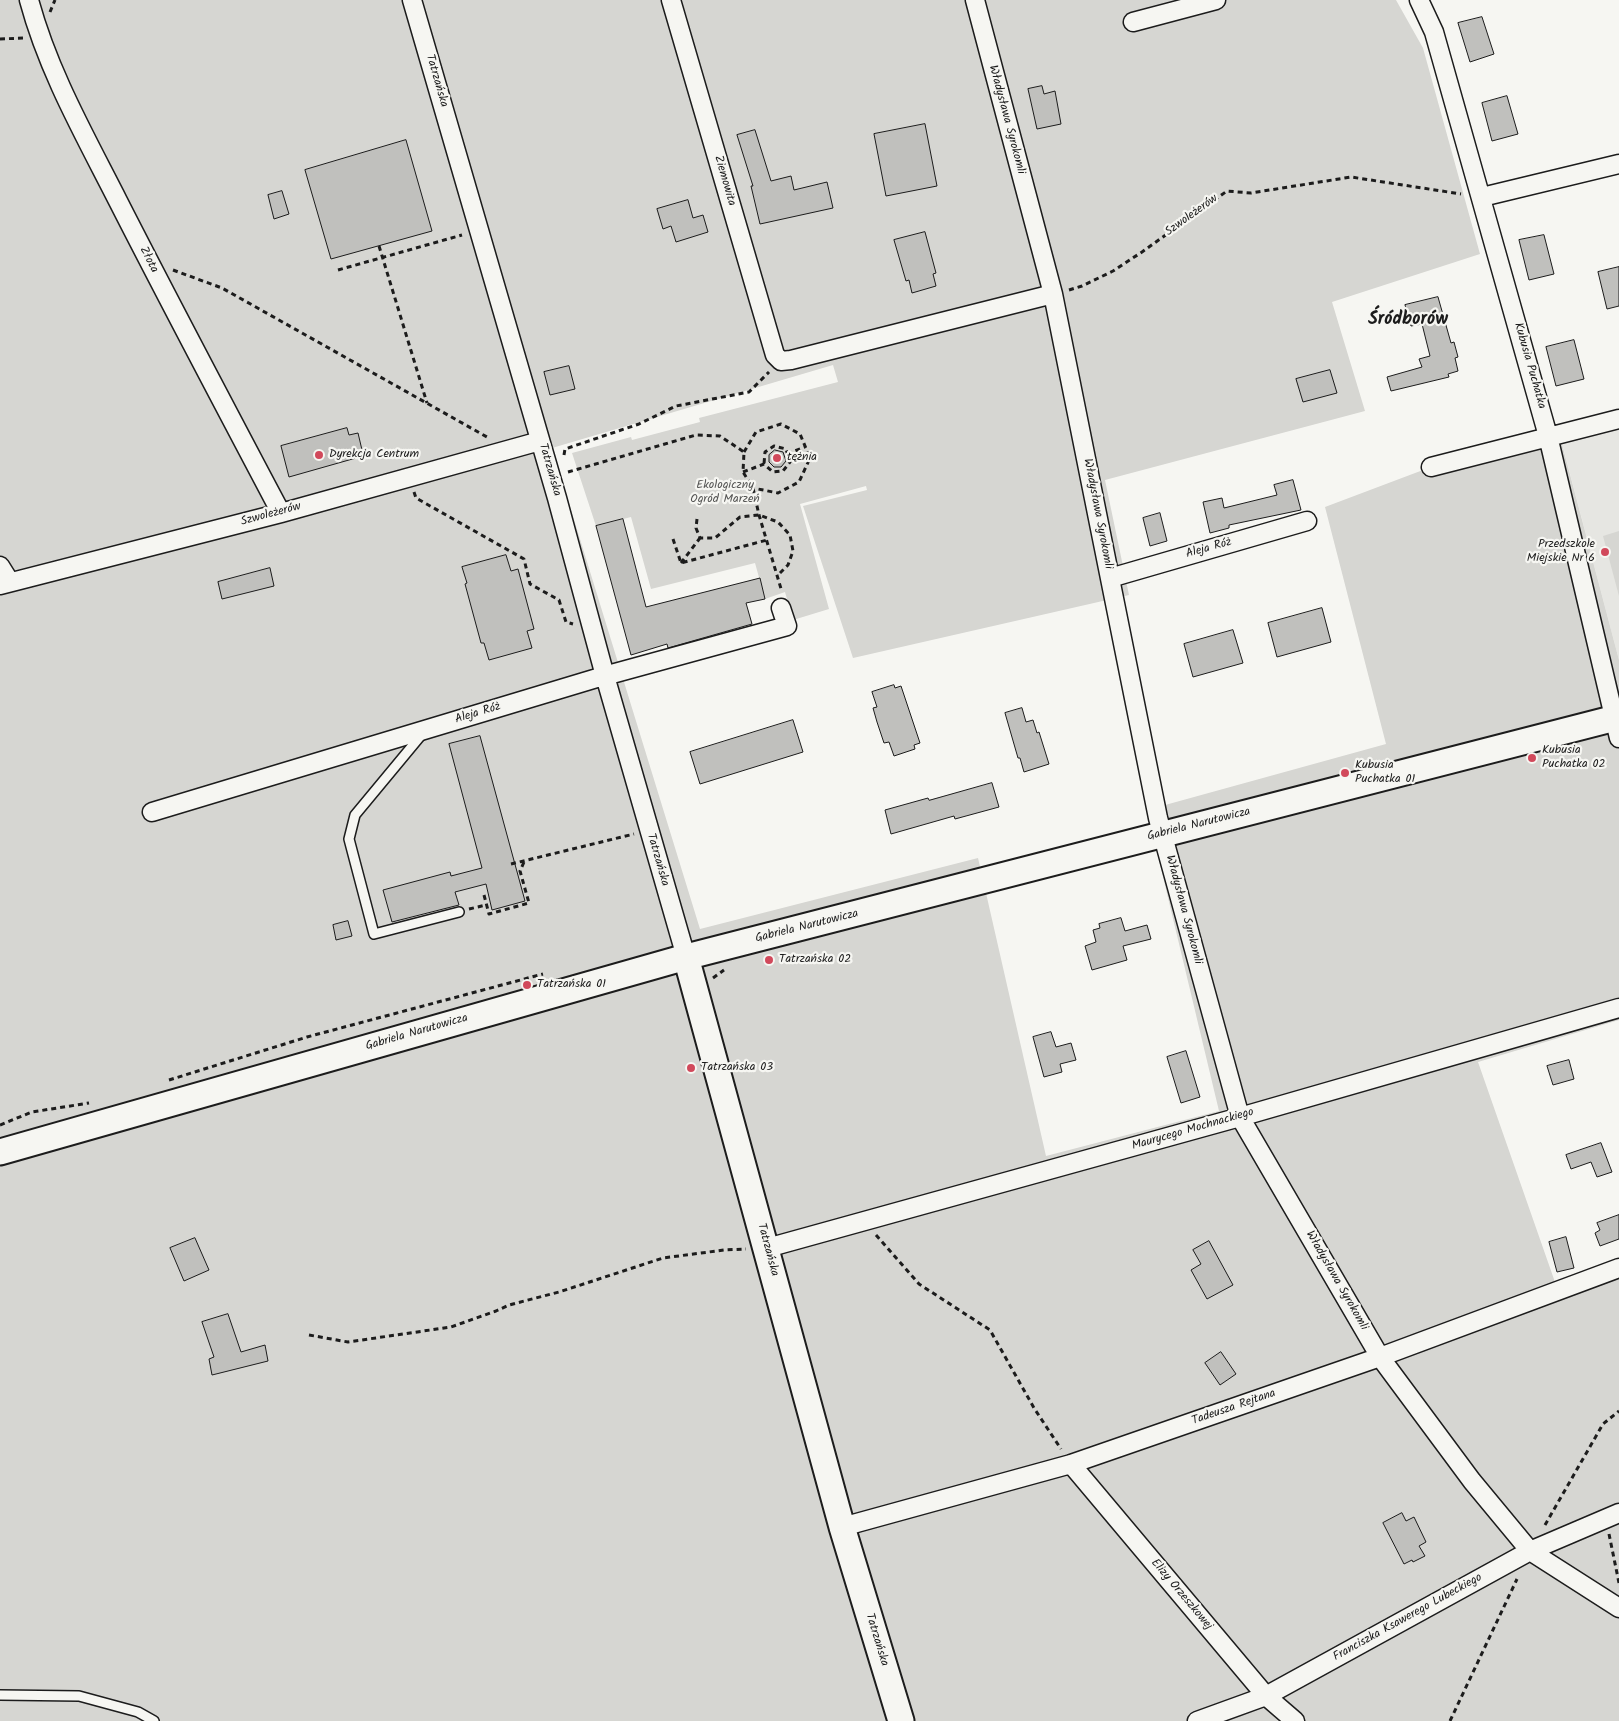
<!DOCTYPE html>
<html>
<head>
<meta charset="utf-8">
<style>
  body { margin:0 }
  canvas { display:block; background:#f6f6f2 }
</style>
</head>
<body>
<canvas width="1619" height="1721"></canvas>
<script>
const ctx = document.querySelector('canvas').getContext('2d');
ctx.lineJoin = 'round';
function fillPath(path, color) {
  ctx.fillStyle = color;
  ctx.fill(path, 'evenodd');
}
function trace(path, color, width, dash) {
  ctx.strokeStyle = color;
  ctx.lineWidth = width;
  ctx.lineCap = dash ? 'butt' : 'round';
  ctx.setLineDash(dash || []);
  ctx.stroke(path);
}
function write(font, color, halo, rows, align = 'center') {
  ctx.font = font + ' Kalam,sans-serif';
  ctx.lineWidth = 4.5;
  ctx.setLineDash([]);
  ctx.textBaseline = 'middle';
  ctx.strokeStyle = halo;
  ctx.fillStyle = color;
  for (const [text, x, y, turn = 0] of rows) {
    ctx.save();
    ctx.translate(x, y);
    ctx.rotate((+turn || 0) * Math.PI / 180);
    ctx.textAlign = isNaN(turn) ? turn : align;
    if (halo) ctx.strokeText(text, 0, 0);
    ctx.fillText(text, 0, 0);
    ctx.restore();
  }
}
fillPath(new Path2D(`
  M1619,430v230l-57,-217z`), '#e6e6e2');
fillPath(new Path2D(`
  M0,0h1396l27,48 57,206 -148,48 33,109 -260,69 24,115 -276,63 -50,-152 64,-16 -1,-4 -66,18 29,105 -36,11 -8,-28 -20,7 -10,-36 -104,26 -20,-72 -35,9 -24,-73 59,-16 1,3 68,-18 -1,-4 139,-36 -5,-17 -281,83 148,481 278,-71 68,298 173,-45 -72,-301 239,-66 -61,-237 106,-40 104,-36 84,-20v19l-57,14 57,216v360l-141,42 78,223 63,-23v459h-1619z
  M1619,531v65l-16,-60z`), '#d6d6d2');
const building = new Path2D(`
  M1482,17l12,37 -24,8 -12,-39z
  M1042,86l2,8 11,-3 6,33 -24,5 -9,-40z
  M1507,96l11,38 -26,7 -10,-38z
  M925,124l12,62 -51,10 -12,-62z
  M755,130l16,51 20,-5 3,14 33,-8 6,26 -73,16 -9,-38h2l-16,-51z
  M406,140l26,91 -101,28 -26,-89z
  M282,191l7,23 -15,5 -6,-24z
  M688,200l5,18 10,-3 5,17 -32,10 -5,-16 -8,3 -6,-20z
  M925,232l11,41 -3,1 3,12 -24,7 -3,-13 -3,1 -12,-41z
  M1544,235l10,39 -25,6 -10,-40z
  M1619,267v39l-12,3 -9,-37z
  M1438,297l13,46 3,-1 4,15 -3,1 3,13 -10,3 1,3 -58,14 -4,-14 35,-10 -3,-8 11,-3 -8,-32 -11,2 -6,-21z
  M1574,340l10,39 -28,7 -10,-39z
  M569,366l6,23 -25,6 -6,-23z
  M1330,370l7,23 -34,9 -7,-23z
  M347,428l2,7 9,-2 4,17 -8,2 2,6 -67,19 -8,-31z
  M775,450l8,2 3,9 -5,6h-7l-5,-5v-7z
  M1293,480l8,30 -72,15v3l-19,5 -7,-31 19,-4 2,10 53,-13 -3,-10z
  M1160,513l7,28 -17,5 -7,-28z
  M623,519l23,88 114,-29 5,21 -19,4 6,21 -84,24 -1,-4 -36,11 -35,-129z
  M506,555l5,16 7,-2 16,60 -7,2 5,17 -43,12 -5,-17h-3l-16,-59 2,-1 -5,-16z
  M270,568l4,18 -52,13 -4,-17z
  M1322,608l9,34 -54,15 -9,-34z
  M1233,630l10,33 -50,14 -9,-33z
  M894,685l1,3 6,-2 19,57 -6,2 1,4 -21,7 -5,-14 -5,1 -7,-21 -4,-14 4,-1 -5,-15z
  M1022,708l4,14 7,-2 4,13 2,-1 10,32 -25,8 -4,-14h-2l-13,-45z
  M793,720l10,32 -103,32 -10,-32z
  M480,736l45,165 -33,9 -6,-26 -31,8 4,13 -67,17 -9,-32 67,-18 1,4 31,-8 -33,-124z
  M992,783l7,24 -44,12 -1,-3 -63,18 -6,-24 43,-12 1,2z
  M1121,918l4,13 22,-6 4,14 -28,7 4,14 -35,10 -7,-24 11,-4 -3,-12 7,-2 -1,-4z
  M348,921l4,15 -16,4 -3,-15z
  M1051,1032l5,15 15,-4 5,17 -16,4 2,8 -18,5 -11,-40z
  M1186,1051l14,46 -19,6 -14,-46z
  M1569,1060l5,19 -21,6 -6,-19z
  M1601,1143l11,29 -15,5 -6,-15 -20,7 -5,-14z
  M1619,1215v24l-19,7 -5,-13 5,-3 -3,-7z
  M1566,1237l8,31 -17,4 -8,-30z
  M195,1238l14,32 -25,11 -14,-33z
  M1209,1241l24,44 -26,14 -16,-29 10,-6 -8,-14z
  M228,1314l13,38 24,-7 3,16 -56,14 -3,-16 5,-2 -12,-35z
  M1221,1352l15,22 -16,11 -15,-22z
  M1402,1513l4,8 8,-4 12,25 -7,4 6,10 -12,6 -1,-2 -8,4 -21,-41z`);
fillPath(building, '#c0c0bd');
trace(building, '#1c1c1c', 1);
const lane = new Path2D(`
  M423,733l-68,82 -6,24 25,95 85,-22
  M0,1695l79,1 59,16 16,9`);
const street = new Path2D(`
  M29,0c19,71 56,136 89,201 53,104 108,208 163,312
  M412,0l145,498 48,178 81,281
  M671,0l104,355 6,6 10,-1 262,-66
  M975,0l78,294 105,524 82,299 140,240 92,124 58,70 89,57
  M1419,0l15,32 114,404 71,302
  M1133,22l83,-22
  M1482,197l137,-33
  M1431,467l188,-48
  M0,566l10,16
  M1110,578l197,-57
  M0,585l281,-72 259,-72
  M152,812l445,-134 190,-52 -6,-18
  M767,1248l473,-131 379,-109
  M1071,1464l195,232 29,25
  M842,1527l229,-63 309,-107 239,-89
  M1197,1721l69,-25 264,-145 89,-38`);
const secondary = new Path2D(`
  M686,957l156,570 59,194
  M0,1152l686,-195 933,-240`);
trace(lane, '#1c1c1c', 12);
trace(street, '#1c1c1c', 21);
trace(secondary, '#1c1c1c', 29);
trace(new Path2D(`
  M50,12l5,-12
  M0,39l24,-1
  M379,246l48,157
  M173,270l49,18 265,149
  M338,270l124,-35
  M1069,290l13,-4 31,-15 29,-19 85,-61 24,2 100,-16 110,17
  M744,452l12,-20 25,-8 19,10 10,24 -11,24 -21,11 -25,-5
  M787,454l18,-7
  M564,455l1,-6 74,-25 37,-18 73,-14 20,-20
  M568,472l128,-37 24,1 24,16 -1,20 10,16 6,27 23,77
  M743,472l21,-8 9,8 10,-1 7,-9 -4,-13 -12,-3 -9,6 -1,12
  M414,492l2,6 108,61 6,25 29,16 7,22 7,2
  M697,519l-1,9 4,10h15l25,-21 19,-2 19,7 12,13 3,16 -5,14 -10,10
  M673,539l8,24 86,-23
  M681,563l19,-25
  M511,864l123,-30
  M484,895l5,19 40,-11 -9,-32 4,-9
  M469,909l17,-4
  M713,978l11,-8
  M169,1080l138,-43 236,-63
  M0,1125l32,-13 57,-9
  M876,1235l43,49 71,46 44,78 27,41
  M309,1335l39,7 103,-15 45,-16 13,-6 50,-13 104,-34 61,-8 22,-1
  M1545,1525l58,-101 16,-13
  M1609,1534l10,49
  M1450,1721l67,-142`), '#1c1c1c', 3, [5, 4]);
trace(lane, '#f6f6f2', 9);
trace(street, '#f6f6f2', 18);
trace(secondary, '#f6f6f2', 25);
for (const [x, y, r, color] of [
  [319,455,5,"#d1495b"],
  [777,458,5,"#d1495b"],
  [1605,552,5,"#d1495b"],
  [1532,758,5,"#d1495b"],
  [1345,773,5,"#d1495b"],
  [769,960,5,"#d1495b"],
  [527,985,5,"#d1495b"],
  [691,1068,5,"#d1495b"]
]) {
  const dot = new Path2D();
  dot.arc(x, y, r, 0, 2 * Math.PI);
  ctx.fillStyle = color;
  ctx.fill(dot);
  trace(dot, '#f6f6f2', 2);
}
write('12px', '#1c1c1c', '#f6f6f2', [
  ["Tatrzańska",436,81,74],
  ["Władysława Syrokomli",1006,120,75],
  ["Ziemowita",724,181,74],
  ["Szwoleżerów",1192,216,-36],
  ["Złota",148,260,63],
  ["Kubusia Puchatka",1529,366,74],
  ["Tatrzańska",549,470,74],
  ["Władysława Syrokomli",1097,514,79],
  ["Szwoleżerów",271,515,-15],
  ["Aleja Róż",1209,549,-16],
  ["Aleja Róż",478,714,-17],
  ["Gabriela Narutowicza",1199,825,-14],
  ["Tatrzańska",657,860,74],
  ["Władysława Syrokomli",1183,910,75],
  ["Gabriela Narutowicza",807,927,-14],
  ["Gabriela Narutowicza",417,1033,-16],
  ["Maurycego Mochnackiego",1193,1130,-16],
  ["Tatrzańska",767,1250,75],
  ["Władysława Syrokomli",1336,1281,60],
  ["Tadeusza Rejtana",1234,1408,-19],
  ["Elizy Orzeszkowej",1181,1595,50],
  ["Franciszka Ksawerego Lubeckiego",1408,1618,-29],
  ["Tatrzańska",876,1640,73]
]);
write('12px', '#1c1c1c', '#f6f6f2', [
  ["Dyrekcja Centrum",329,455],
  ["tężnia",787,458],
  ["Przedszkole",1595,545,"right"],
  ["Miejskie Nr 6",1595,559,"right"],
  ["Kubusia",1542,751],
  ["Puchatka 02",1542,765],
  ["Kubusia",1355,766],
  ["Puchatka 01",1355,780],
  ["Tatrzańska 02",779,960],
  ["Tatrzańska 01",537,985],
  ["Tatrzańska 03",701,1068]
], 'left');
write('12px', '#545453', '#f6f6f2', [
  ["Ekologiczny",725,486],
  ["Ogród Marzeń",725,500]
]);
write('bold 18px', '#1c1c1c', '#f6f6f2', [
  ["Śródborów",1408,321]
]);
</script>
</body>
</html>
